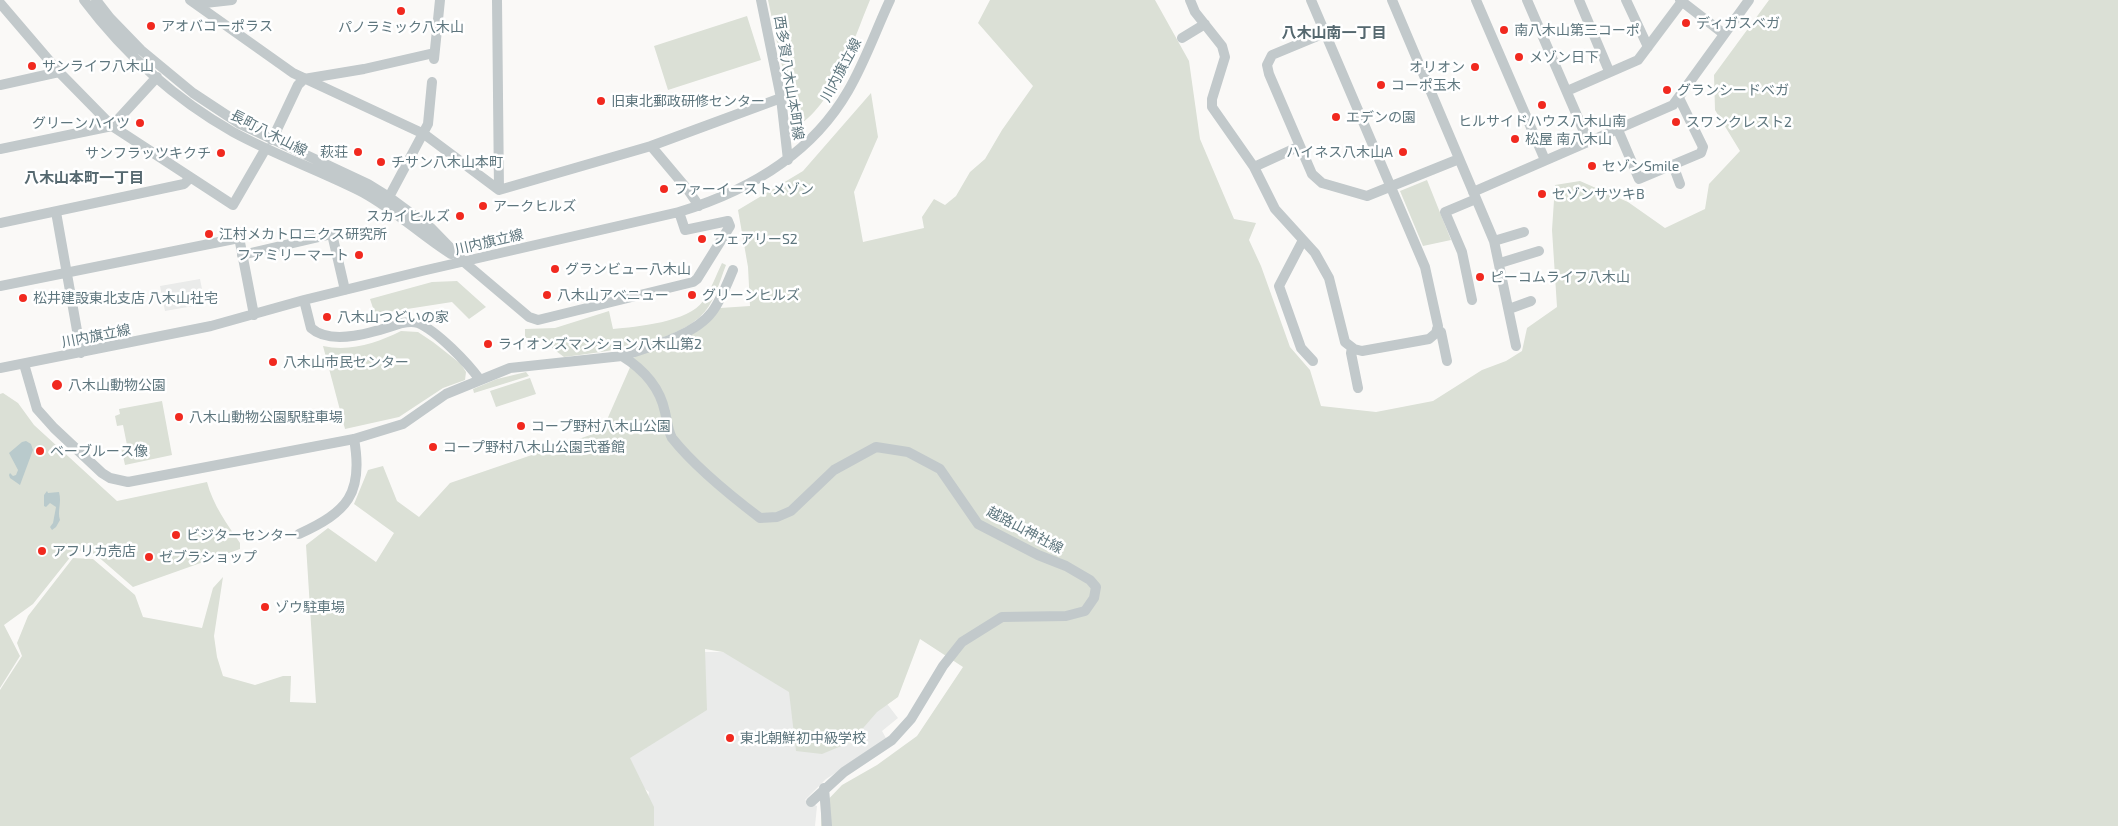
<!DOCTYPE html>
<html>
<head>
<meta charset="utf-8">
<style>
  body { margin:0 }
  canvas { display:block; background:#faf9f7 }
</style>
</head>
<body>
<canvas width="2118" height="826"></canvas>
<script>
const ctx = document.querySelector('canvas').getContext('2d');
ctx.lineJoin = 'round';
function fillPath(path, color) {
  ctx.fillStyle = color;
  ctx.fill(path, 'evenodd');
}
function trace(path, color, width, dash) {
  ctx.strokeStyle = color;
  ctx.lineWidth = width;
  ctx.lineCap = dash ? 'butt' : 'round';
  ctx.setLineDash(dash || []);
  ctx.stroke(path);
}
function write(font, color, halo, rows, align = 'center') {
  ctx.font = font + ' "Exo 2","Noto Sans JP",sans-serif';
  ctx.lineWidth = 5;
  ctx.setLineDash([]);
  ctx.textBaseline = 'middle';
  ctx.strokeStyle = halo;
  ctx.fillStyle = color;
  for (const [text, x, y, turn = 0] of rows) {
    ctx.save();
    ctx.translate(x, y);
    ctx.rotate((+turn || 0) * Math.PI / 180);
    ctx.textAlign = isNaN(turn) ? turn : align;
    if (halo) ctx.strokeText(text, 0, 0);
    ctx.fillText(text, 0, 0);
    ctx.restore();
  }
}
fillPath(new Path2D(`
  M200,279l5,25 -40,7 -5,-25z
  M635,652h88l138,18 37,48 -16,13 5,9 -61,39 -21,21 12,6 -2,20h-173l7,-34 -77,-57z`), '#eaebea');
fillPath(new Path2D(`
  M768,0h102c-16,38 -37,108 -75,127z
  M990,0h165l34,61 11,78 34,80 22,4 -7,17 12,26 29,81 20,23 11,36 55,6 57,-11 49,-31 24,-9 16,-10 5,-23 30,-21 -5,-77 3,-45 25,-4 48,21 37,26 40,-19 4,-25 31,-33 -25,-41 -1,-35 55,-75h349v826h-1297v-19l21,-22 35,-20 40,-29 46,-69 -43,-28 -22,58 -21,15 -26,30 -29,12 -26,-3 -7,-59 -66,-40 -18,-3 2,61 -77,48 24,49v19h-654v-136l22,-34 -5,-13 11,-27 45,-58 20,1 42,36 8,22 59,11 11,-40 10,-11 -9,59 3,21 6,19 32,9 28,-9h8l-1,26 26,1 -10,-158 22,-17 48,34 18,-29 -40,-29 14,-34 15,-4 14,35 22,16 31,-34 152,-52 33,-75c31,-12 66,-19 85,-48l30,-2 -2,-39 -10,-57 65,-39 68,-78 7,44 -24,55 9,50 61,-14 -2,-11 12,-18 11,6 11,-9 14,-24 15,-13 17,-29 31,-44 -55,-63z
  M747,16l14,44 -93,30 -14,-44z
  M1427,180l24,60 -28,6 -23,-55z
  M722,263l4,2c-7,18 -12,39 -26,52 -30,27 -97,35 -136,40l-20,-15 -19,1v-14l30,-1 54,-17 4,18c23,-2 76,-7 90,-28 8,-11 13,-26 19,-38z
  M457,281l29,26 -17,12 -17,-17 -77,12 -5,-15 62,-17z
  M401,331l17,1 15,10 28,22 5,8 -1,8 -22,8 -44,29 -54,12 -22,-83c27,6 54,-3 78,-15z
  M526,372l3,4 -55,17 -1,-4 24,-10z
  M530,378l6,16 -40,13 -6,-16z
  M3,393l15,10 16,22 83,76 90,-19c6,23 20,42 33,61v6l-107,38 -38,-33 -19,-4 -43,54 -29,21 16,31 -20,32v-294z
  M162,401l10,54 -47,10 -4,-18 6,-2 -4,-20 -6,1 -2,-10 5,-2 -1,-5z`), '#dbe0d6');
fillPath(new Path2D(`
  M26,441l5,3 2,6 -13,35 -10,-7 -1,-3 1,-2 3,3 3,-1 2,-5 -9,-17 13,-11z
  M47,491l1,2 11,-1c3,11 -2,19 1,28l-4,7 -4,3 -2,-3 3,-4 3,-16 -6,-4 -4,4 -2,-1v-11z`), '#b9cacc');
trace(new Path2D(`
  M84,0c40,53 91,99 149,132 42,23 88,39 131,61 31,17 57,42 87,61
  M96,0l14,18 31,32 52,43 47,31 128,60 21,13 42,31 33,34 65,55 9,3 155,-38 4,-3 33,-53 -2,-5 -43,9 -6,-18
  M190,0l103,73 131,61 75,56 152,-44 130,-48
  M497,0l2,190
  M761,0l20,98 7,62
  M1190,0l5,12 27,34 3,11 -13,42v8l42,60 21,42 40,44 14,25 16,64 9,7 8,2 67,-12 7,-6 2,-7 -13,-59 -114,-267
  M1392,0l102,241 22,105
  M1476,0l69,160
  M1527,0l61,141
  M1579,0l30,71
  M1626,0l22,47
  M1680,0l44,34
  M0,3l59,69 53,54 121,79 33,-57
  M196,4l36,-4
  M1325,33l-53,22 -5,10 2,9 43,100 10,9 45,13 92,-37
  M1182,38l23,-14
  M434,59l6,-59
  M0,85l59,-13
  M1567,91l71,-31 45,-60
  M1618,130l21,49 62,-26 2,-6 -24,-49
  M272,140l26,-55 6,-6 60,-10 70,-16
  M651,146l37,44 11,16
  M0,149l112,-23 45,-49
  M1673,165l7,19
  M1254,167l46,-21
  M1473,192l200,-87 76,-105
  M389,197l39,-73 4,-42
  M56,212l25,141
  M0,223l184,-39 6,-6
  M238,232l16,83
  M1303,240l-24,46 22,62 12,13
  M1494,241l30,-9
  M242,255l90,-21 13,56
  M1500,263l39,-12
  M0,286l239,-48
  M304,300l7,28c21,19 67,3 91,-5 5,-1 10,-2 16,0 19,8 50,40 62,57
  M1472,300l-10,-48 -17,-40 31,-13
  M1509,309l22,-8
  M1437,329l4,3 6,29
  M1352,348l-1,5 7,35
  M622,356c27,-9 72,-20 90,-44 9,-12 15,-28 21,-42
  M24,364l13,45 17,19 48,45 8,5 18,4 226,-43 49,-15 43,-30 64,-26 112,-12c21,13 38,32 43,56 2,8 3,19 7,26 23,29 59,58 88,80l17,-1 14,-6 43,-41 42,-23 32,5 32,17 38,55 60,31 28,11 24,14 6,7 -2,11 -9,13 -19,5 -64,1 -40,25 -19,24 -32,53 -19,21 -48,32 -33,30
  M0,368l211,-42 93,-26 118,-29 257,-59c69,-21 132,-57 169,-121 17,-29 28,-61 42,-91
  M299,534c48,-22 65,-40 55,-95
  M824,788l3,38`), '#c2c9cb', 10);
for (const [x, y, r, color] of [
  [401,11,5,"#f1291f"],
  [1686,23,5,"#f1291f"],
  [151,26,5,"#f1291f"],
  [1504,30,5,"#f1291f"],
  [1519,57,5,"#f1291f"],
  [32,66,5,"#f1291f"],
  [1475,67,5,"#f1291f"],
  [1381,85,5,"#f1291f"],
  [1667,90,5,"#f1291f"],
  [601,101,5,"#f1291f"],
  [1542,105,5,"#f1291f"],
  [1336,117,5,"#f1291f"],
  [1676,122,5,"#f1291f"],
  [140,123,5,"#f1291f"],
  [1515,139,5,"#f1291f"],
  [358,152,5,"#f1291f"],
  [1403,152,5,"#f1291f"],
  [221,153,5,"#f1291f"],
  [381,162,5,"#f1291f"],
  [1592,166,5,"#f1291f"],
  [664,189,5,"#f1291f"],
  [1542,194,5,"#f1291f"],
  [483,206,5,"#f1291f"],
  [460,216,5,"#f1291f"],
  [209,234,5,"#f1291f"],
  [702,239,5,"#f1291f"],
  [359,255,5,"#f1291f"],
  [555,269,5,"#f1291f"],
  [1480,277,5,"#f1291f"],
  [547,295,5,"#f1291f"],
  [692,295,5,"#f1291f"],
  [23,298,5,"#f1291f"],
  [327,317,5,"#f1291f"],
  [488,344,5,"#f1291f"],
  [273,362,5,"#f1291f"],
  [57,385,6,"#f1291f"],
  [179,417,5,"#f1291f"],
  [521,426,5,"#f1291f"],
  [433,447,5,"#f1291f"],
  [40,451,5,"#f1291f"],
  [176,535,5,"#f1291f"],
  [42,551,5,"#f1291f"],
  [149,557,5,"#f1291f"],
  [265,607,5,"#f1291f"],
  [730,738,5,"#f1291f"]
]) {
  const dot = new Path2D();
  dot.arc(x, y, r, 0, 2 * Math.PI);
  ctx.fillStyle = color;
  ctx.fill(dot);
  trace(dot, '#fff', 2);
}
write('14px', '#5e767e', '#fff', [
  ["ディガスベガ",1696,23],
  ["アオバコーポラス",161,26],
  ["パノラミック八木山",401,27,"center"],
  ["南八木山第三コーポ",1514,30],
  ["メゾン日下",1529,57],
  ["サンライフ八木山",42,66],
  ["オリオン",1465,67,"right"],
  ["コーポ玉木",1391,85],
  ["グランシードベガ",1677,90],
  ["旧東北郵政研修センター",611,101],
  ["エデンの園",1346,117],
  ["ヒルサイドハウス八木山南",1542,121,"center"],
  ["スワンクレスト2",1686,122],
  ["グリーンハイツ",130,123,"right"],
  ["松屋 南八木山",1525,139],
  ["萩荘",348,152,"right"],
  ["ハイネス八木山A",1393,152,"right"],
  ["サンフラッツキクチ",211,153,"right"],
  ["チサン八木山本町",391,162],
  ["セゾンSmile",1602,166],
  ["ファーイーストメゾン",674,189],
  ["セゾンサツキB",1552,194],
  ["アークヒルズ",493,206],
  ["スカイヒルズ",450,216,"right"],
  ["江村メカトロニクス研究所",219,234],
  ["フェアリーS2",712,239],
  ["ファミリーマート",349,255,"right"],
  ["グランビュー八木山",565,269],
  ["ピーコムライフ八木山",1490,277],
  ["八木山アベニュー",557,295],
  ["グリーンヒルズ",702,295],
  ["松井建設東北支店 八木山社宅",33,298],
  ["八木山つどいの家",337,317],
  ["ライオンズマンション八木山第2",498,344],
  ["八木山市民センター",283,362],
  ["八木山動物公園",68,385],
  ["八木山動物公園駅駐車場",189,417],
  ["コープ野村八木山公園",531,426],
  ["コープ野村八木山公園弐番館",443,447],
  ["ベーブルース像",50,451],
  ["ビジターセンター",186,535],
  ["アフリカ売店",52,551],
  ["ゼブラショップ",159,557],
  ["ゾウ駐車場",275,607],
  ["東北朝鮮初中級学校",740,738]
], 'left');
write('14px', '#5e767e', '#fff', [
  ["川内旗立線",841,70,-62],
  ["西多賀八木山本町線",789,78,81],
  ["長町八木山線",269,133,27],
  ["川内旗立線",489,242,-13],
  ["川内旗立線",96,336,-11],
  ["越路山神社線",1025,530,28]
]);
write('bold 15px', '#55686f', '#fff', [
  ["八木山南一丁目",1334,33],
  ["八木山本町一丁目",84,178]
]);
</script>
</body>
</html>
